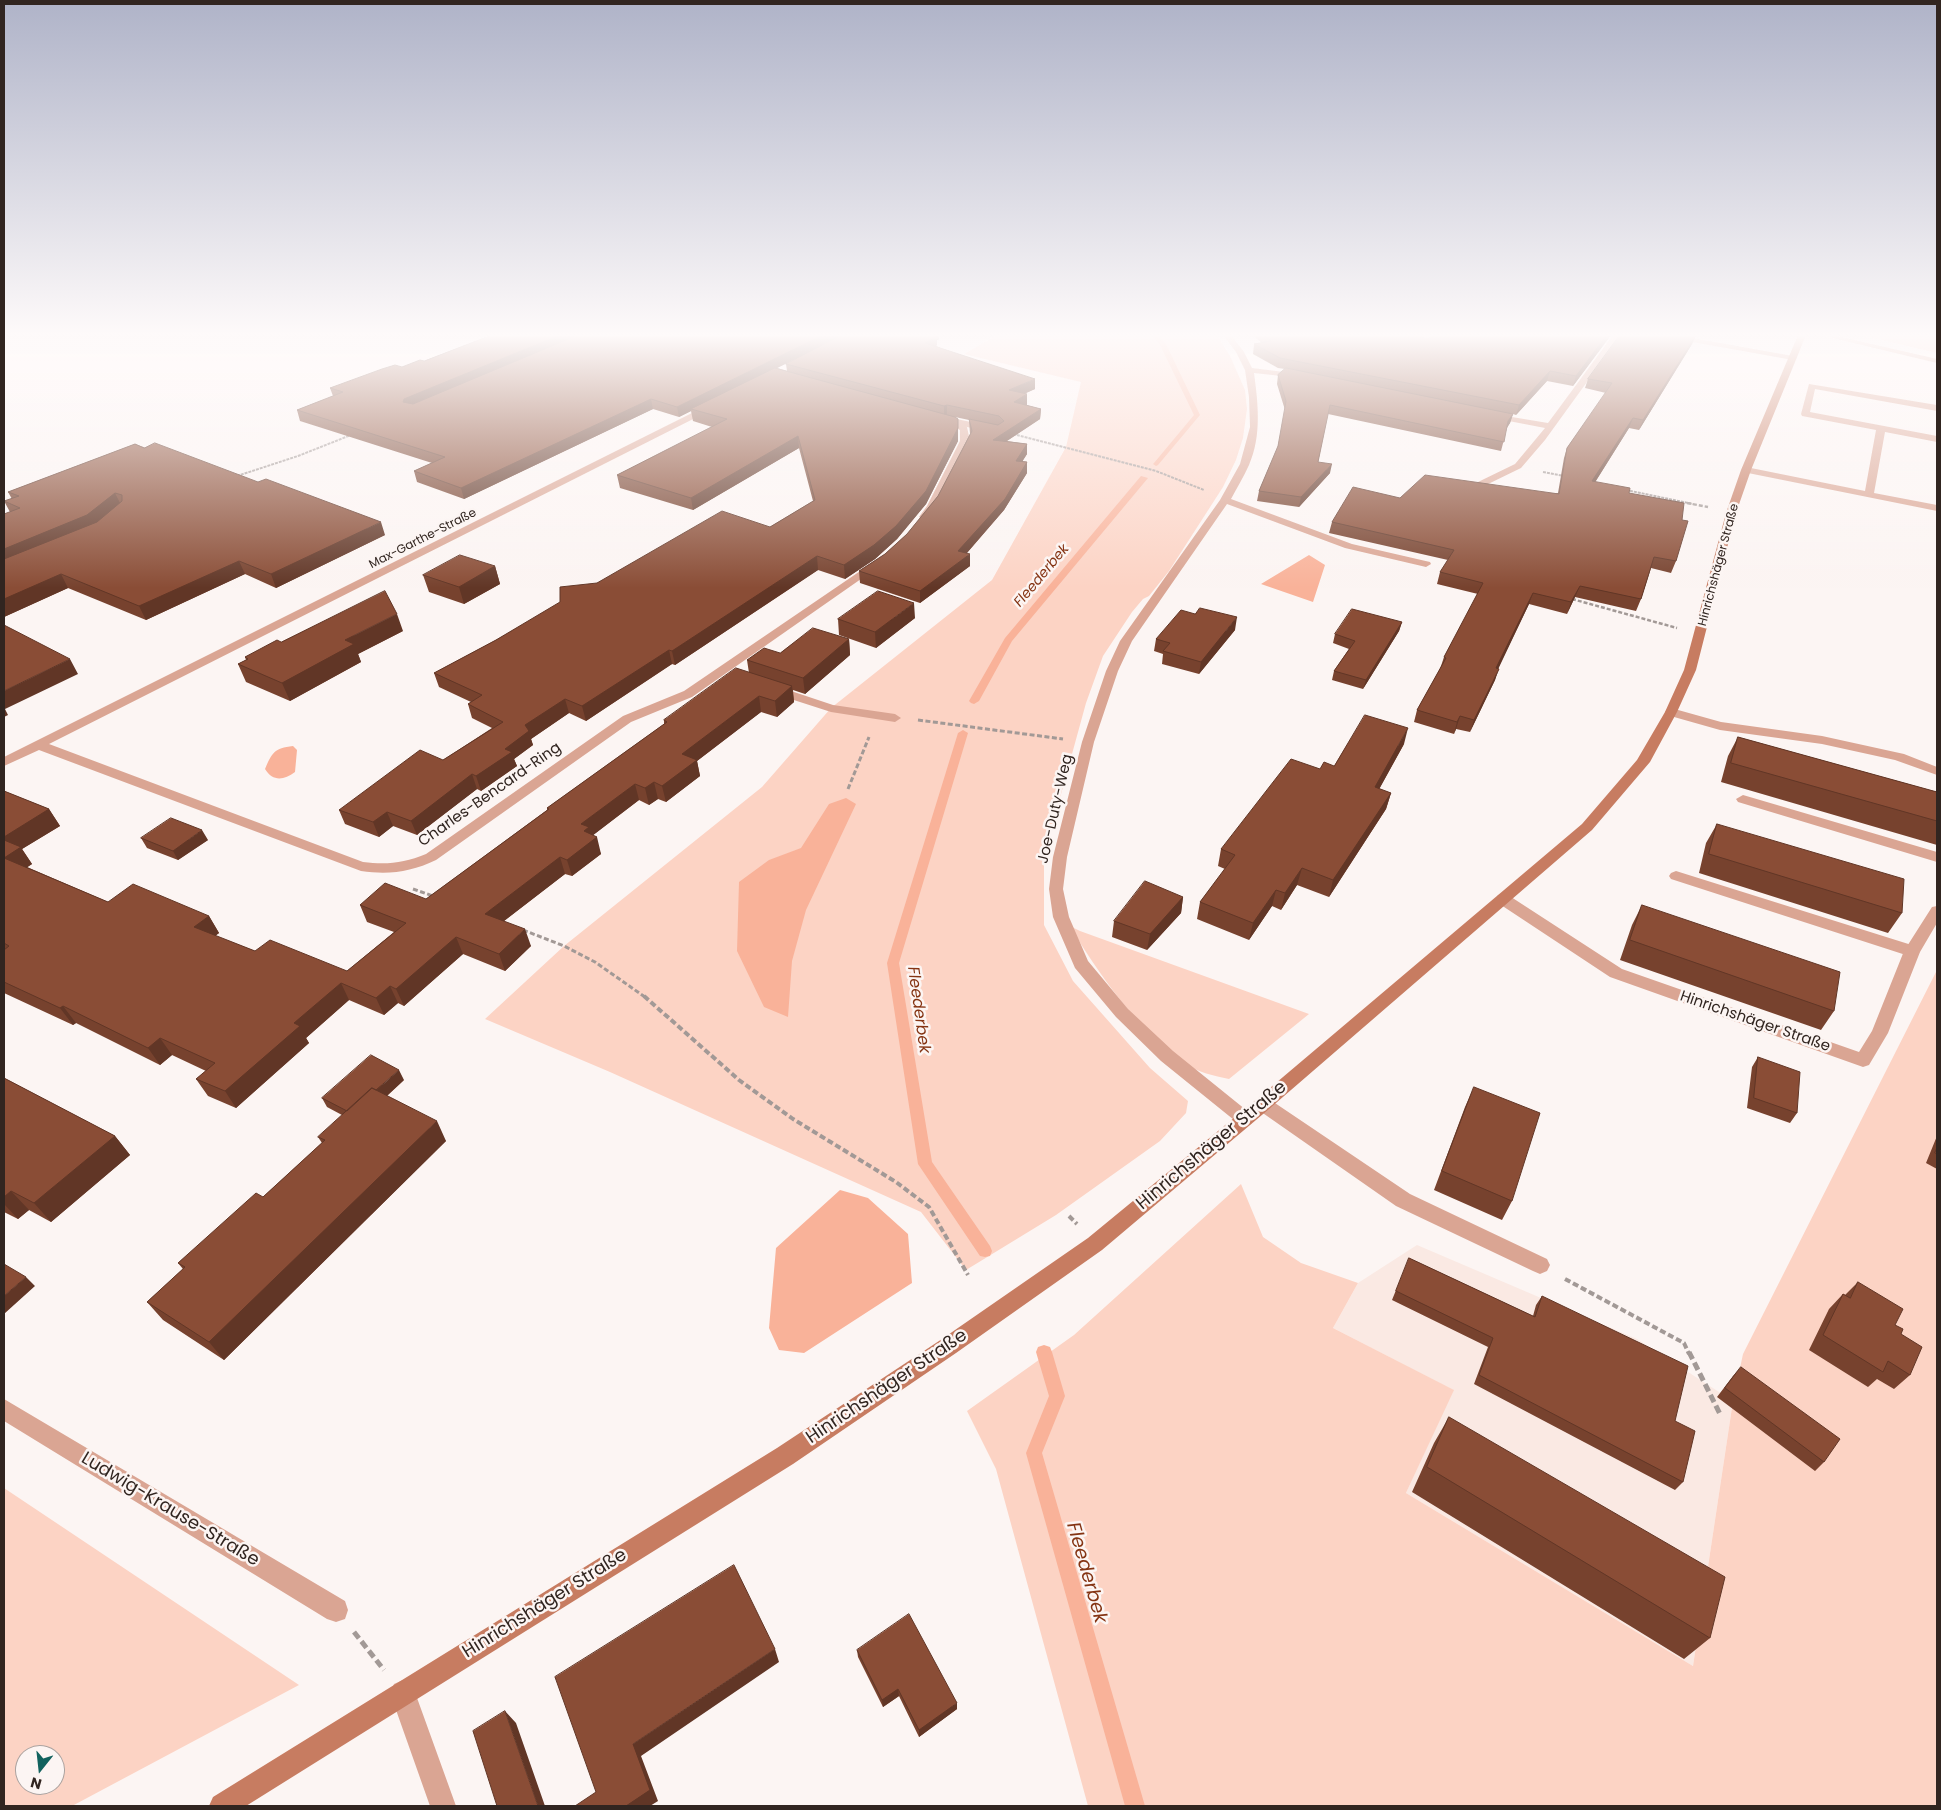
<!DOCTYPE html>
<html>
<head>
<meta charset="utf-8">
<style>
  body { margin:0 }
  #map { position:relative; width:1941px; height:1810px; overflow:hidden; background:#fcf5f3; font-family:Poppins,sans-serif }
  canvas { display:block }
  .frame { position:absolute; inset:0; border:5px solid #312520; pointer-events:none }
  .north { position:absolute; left:15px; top:1745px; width:50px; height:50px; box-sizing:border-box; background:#fcf5f3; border:1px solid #aba29f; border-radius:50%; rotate:196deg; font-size:14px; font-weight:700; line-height:20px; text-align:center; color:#312520 }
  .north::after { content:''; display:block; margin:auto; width:18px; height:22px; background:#12625e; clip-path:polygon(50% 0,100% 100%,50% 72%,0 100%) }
</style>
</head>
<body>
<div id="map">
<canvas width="1941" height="1810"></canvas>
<div class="frame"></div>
<div class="north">N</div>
</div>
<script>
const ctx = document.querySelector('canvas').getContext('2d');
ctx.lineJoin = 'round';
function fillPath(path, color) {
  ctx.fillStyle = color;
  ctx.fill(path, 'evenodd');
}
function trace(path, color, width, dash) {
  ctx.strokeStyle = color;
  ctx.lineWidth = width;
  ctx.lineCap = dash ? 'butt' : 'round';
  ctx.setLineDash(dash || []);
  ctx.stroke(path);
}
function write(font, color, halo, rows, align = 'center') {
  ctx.font = font + ' Poppins,sans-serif';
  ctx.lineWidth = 5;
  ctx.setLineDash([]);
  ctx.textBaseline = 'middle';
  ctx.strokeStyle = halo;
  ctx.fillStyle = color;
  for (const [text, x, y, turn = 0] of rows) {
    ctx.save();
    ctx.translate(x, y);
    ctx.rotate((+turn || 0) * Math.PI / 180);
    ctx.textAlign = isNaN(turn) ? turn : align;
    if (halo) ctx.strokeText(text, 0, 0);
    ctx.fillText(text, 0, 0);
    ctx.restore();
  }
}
fillPath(new Path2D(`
  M1417,1245l220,94 96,62 -40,265 -287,-173 47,-103 -120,-62 25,-45z`), '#fae9e3');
fillPath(new Path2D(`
  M997,335h220l13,21 15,34 2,19 -4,29 -7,22 -13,27 -54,84 -20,25 -6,3 -11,13 -29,44 -17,47 -42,153v69l29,56 77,87 38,33 -2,12 -26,28 -104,74 -90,55 -45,-58 -311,-140 -125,-53 79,-73 198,-159 69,-79 161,-128 74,-133 15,-65 -117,-28z
  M1860,335h77v18z
  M1070,926l10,5 229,83 -80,65c-15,-3 -31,-7 -44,-15 -44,-30 -88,-92 -115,-138z
  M1937,970v836h-849l-92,-337 -29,-58 107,-76 167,-151 22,53 38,26 57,20 -25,45 121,62 -48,103 287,173 40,-265 10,-47z
  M4,1488l295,197 -227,121h-68zM25,1755h30v30h-30z`), '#fcd3c4');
fillPath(new Path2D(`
  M1309,555l16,10 -12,37 -52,-18z
  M293,746l4,4 -2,22c-11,8 -22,10 -30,-3 7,-16 9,-21 28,-23z
  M846,798l10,6 -50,106 -14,51 -4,56 -24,-10 -27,-56 2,-69 30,-22 32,-12 28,-44z
  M840,1190l28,8 40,36 4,49 -108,70 -25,-3 -10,-22 7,-80z`), '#f9b299');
fillPath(new Path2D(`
  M1152,335h6l8,9 34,71 -42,50 -2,1 -3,-2 1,-1 40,-48 -34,-70z
  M1141,476l7,2 -136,163 -33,60 -5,3 -3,-1 -2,-2 36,-63z
  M963,730l5,3 -69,230 33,199 58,84 2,5 -2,5 -5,1 -5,-1 -62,-92 -31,-201 71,-230z
  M1044,1345l6,2 2,5 13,44 -23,57 103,353h-20l-99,-353 23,-57 -13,-44 2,-5z`), '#f9b299');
trace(new Path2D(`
  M1013,434l143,37 48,19
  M1543,472l21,4
  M237,476l61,-20 53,-21
  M1626,490l67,14`), '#a29996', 2, [3, 1]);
trace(new Path2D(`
  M1687,503l21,4
  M1572,599l105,29`), '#a29996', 2.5, [4, 2]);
trace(new Path2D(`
  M918,720l145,19
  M848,789l21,-52
  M413,889l20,7
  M523,930l41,16 31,16 50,35`), '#a29996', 3, [5, 2.5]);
trace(new Path2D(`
  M644,996l95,84 54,39 103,63 33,25 39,68
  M1069,1216l8,8
  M1565,1279l119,64 5,11`), '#a29996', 4, [6, 3]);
trace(new Path2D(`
  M1689,1352l32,64
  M354,1632l30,38`), '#a29996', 5, [8, 4]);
fillPath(new Path2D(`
  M1809,384l128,21v6l-122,-22 -5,23 127,24v6l-52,-10 -11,61 63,12v6l-194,-39v-4l3,-1 119,24 11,-61 -74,-14 -1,-2z
  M947,417l43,9 4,3 -4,3 -46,-10v-4z
  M776,686l57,19 62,9 6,4 -6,4 -64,-10 -59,-19 -2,-3 2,-3z
  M1743,795l194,57v10l-199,-60 -2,-3z
  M1676,871l242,76 2,4 -2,4 -6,2 -241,-78 -2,-3 2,-3z
  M1263,1097l6,2 141,95 137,65 3,6 -3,6 -7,3 -7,-3 -137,-65 -139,-97 -3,-5 3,-5z`), '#daa593');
fillPath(new Path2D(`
  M1223,335h8l13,17 8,16 48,6 4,2 -4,2 -46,-5c4,30 8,62 -5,92 -5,11 -12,23 -18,34l121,45 78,18 1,2 -5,3 -81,-19 -118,-44 -95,137 -14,30 -24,71 -27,115 -4,32 6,28 19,44 40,48 45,42 78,63 3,5 -3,5 -6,2 -6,-2 -78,-63 -45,-44 -41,-49 -22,-51 -4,-28 4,-32 29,-115 24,-71 14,-30 100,-141 20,-36 10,-37 -1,-30 -4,-27 -9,-18z
  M1613,335h8l-76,105 -24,28 -37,18h-6v-4l37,-18 30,-36 -57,-11v-4l60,10z
  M1660,335h16l117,21 4,2 -4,2 -129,-23z
  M1820,335h13l104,24v4z
  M710,404l3,1v4l-664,335 314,118c24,3 41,1 63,-8l197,-138 61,-25 188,-128h8l1,2 -189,132 -61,25 -195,138c-25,12 -47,15 -75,11l-322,-121 -35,16v-9z
  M941,415l21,8 5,4 3,14 -33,65 -9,13 -4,1 -5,-3 8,-11 33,-65v-11l-22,-10v-4z
  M1671,708l50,14 101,14 82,18 33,13v8l-42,-15 -73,-16 -102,-14 -53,-15 -2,-3 2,-3z
  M1503,894l5,1 114,74 237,83 13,-21 32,-80 28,-44 5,-1v17l-17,29 -32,81 -19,32 -6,2 -253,-90 -112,-74 -2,-4 2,-4z
  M4,1399l341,202 3,9 -3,9 -9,3 -9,-3 -323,-198z
  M403,1680l9,4 44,122h-26l-40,-113 4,-9z`), '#daa593');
fillPath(new Path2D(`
  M1798,335h8l-55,135 -15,43 -40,157 -19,42 -27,50 -58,68 -323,279 -167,141 -146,103 -163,111 -547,342h-37l4,-9 564,-349 165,-109 146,-101 169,-139 325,-275 55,-64 28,-48 19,-42 42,-157 15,-43z`), '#c77c61');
fillPath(new Path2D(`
  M492,335h449l-2,1v3l-2,1v5l-1,1 99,43 -11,5 3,11h-1l15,4 -1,10 -33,22 20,3v10l-5,7 5,1v11l-23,37 -37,43 3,13 -50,37 -60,-20 -1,-12 26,-17 22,-20 31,-38 32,-62 -1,-14 -14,-3 3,2v22l-32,63 -29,35 -22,20 -30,20 -27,-9 -143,95 -3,-1 -86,57 -17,-8 -38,26 2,6 -19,14 3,7 -36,25 -4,-2 -60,46 -24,-9 -14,11 -34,-13 -6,-14 104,-50 49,-32 -20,-10 -4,-14 3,-2 -32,-15 -5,-14 62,-33 101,-57 173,-56 43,-26 -14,-53 -106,62 -73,-22 -3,-13 95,-48 -19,-6 -2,-10 -12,6 -26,-8 -189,90 -47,-17 -3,-11 18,-8 -132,-42 -3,-11 36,-14 -3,-8 72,-21 22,-6zM803,355l-17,9 1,7 -10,-3z
  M1252,335h174l-3,3 188,-3 -38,51 -26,-5 -31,34 -3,-1 -3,9 -3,5 -6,23 -173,-37 -10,48 12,11 -31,34 -42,-6 2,-10 19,-45 7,-36 -8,-26 1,-9 7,-6 -7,-1 -25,-14 1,-10 8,-1z
  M1696,335l-4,9 -53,86 -10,-2 -34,54 34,11 53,27 -6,41 -5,12 -20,-5 -10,31 -5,12 -61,-14 -8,17 -38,-10 -31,64 -3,12 -25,52 -14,-3 -2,5 -40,-12 3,-12 23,-41 4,-12 34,-63 -41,-10 3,-12 8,-12 -119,-27 3,-11 68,-24 158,-5 6,-35 3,-10 39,-55 -21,-5 3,-9z
  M135,444l250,91 -109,53 -31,-14 -99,46 -78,-32 -64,29v-103l6,-2 -6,-11 8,-2 -4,-7z
  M495,566l5,18 -36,20 -35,-12 -6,-17z
  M915,618l-39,30 -37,-13 -1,-16z
  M1402,622l-3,9 -36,58 -31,-9 2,-9 15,-22 -16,-6 2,-9z
  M1235,630l-36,44 -37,-10 1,-10 -9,-3 2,-12z
  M403,631l-45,23 3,8 -71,39 -44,-19 -8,-18 8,-4 -1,-3 36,-15z
  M849,639l1,16 -45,39 -12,-4 1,12 -17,15 -16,-5 -64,49 3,15 -34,26 -8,-3 -9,6 -10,-5 -46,35 8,19 -29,22 -7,-2 -61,47 27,25 -26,25 -42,-17 -59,52 -6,-3 -14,12 -35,-15 -43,38 3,5 -73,65 -28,-12 -12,-17 10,-8 -34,-16 -12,10 -84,-42 -3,2 -69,-32v-202l45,18 11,17 -38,23 10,15 -5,3 81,35 101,14 10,17 -4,3 40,15 92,20 47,-39 -27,-10 -7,-17 66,-6 121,-89v-2l117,-84v-4l85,-47 -2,-13z
  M1738,737l199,55v53l-216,-63 7,-26z
  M1404,744l-25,45 12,4 -5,16 -57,88 -32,-12 -16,25 -9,-4 -23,34 -52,-21 3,-17 25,-33 -7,-3 3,-17 113,-83z
  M1717,824l185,89 -14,20 -189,-60 7,-30z
  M141,838l67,2 -30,20 -31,-12z
  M1183,897l-2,16 -34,37 -35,-13 2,-16z
  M1642,905l192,106 -13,19 -201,-70 12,-35z
  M1758,1057l39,56 -7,10 -43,-15 5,-41z
  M4,1078l111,58 15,19 -79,67 -22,-12 -11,9 -14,-7z
  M404,1080l-17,16 59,45 -222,219 -61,-40 -16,-18 36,-33 -5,-6 85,-66 59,-54 -4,-6 24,-22 -15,-8 -5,-9z
  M1474,1087l38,114 -10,19 -68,-30 31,-83z
  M1937,1136v33l-11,-6z
  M1409,1258l124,58 3,-11 6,-9 133,125 8,61 -8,8 -201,-106 14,-37 -96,-47z
  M1858,1282l37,43 6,9 9,41 -16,14 -17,-10 -9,8 -59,-37 20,-41 14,-15 2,1z
  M1741,1367l83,95 -9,9 -98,-74 16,-21z
  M1449,1417l261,221 -26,21 -272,-167 22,-49z
  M857,1650l100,59 -38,28 -20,-41 -16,11 -25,-50z`), '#77422e');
fillPath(new Path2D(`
  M560,335h25l-178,74 -4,-7 1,-3z
  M823,335h20l-150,75 -2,-1v2l-12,6 -2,-10z
  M930,335h11l-2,1v3l-2,1v5l-12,7v-9z
  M1607,335h4l-38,51 3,-10z
  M1696,335l-4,9 -53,86 4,-10z
  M1550,371l-3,10 -31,34 3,-10z
  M1035,379v10l-26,11v-10z
  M1027,394v11l-13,8v-11z
  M651,399l2,10 -189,90 -3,-11z
  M947,405v10l-3,1v-10z
  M1041,409l-1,10 -47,31v-10z
  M1513,414l-3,9 -5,7 3,-9z
  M1633,418l-4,10 -40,64 3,-11z
  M958,428v13l-32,63 -29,35 -22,20 -30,20 -1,-14z
  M798,436l1,12 -106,62 -2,-12z
  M1027,444v10l-11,18v-11z
  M1027,462v11l-23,37 -46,53v-12z
  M1332,464l-2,9 -31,34 2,-10z
  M115,493l7,14 -28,21 -90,37v-16z
  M381,522l4,13 -109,53 -5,-14z
  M970,554v12l-50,37v-12z
  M817,556l1,14 -143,95 -3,-14z
  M239,561l6,13 -99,46 -7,-14z
  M495,566l5,18 -36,20 -5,-17z
  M61,574l7,14 -64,29v-18z
  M1580,586l-5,11 -8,17 4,-12z
  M1533,593l-4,11 -36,76 3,-12z
  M914,603l1,15 -39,30 -1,-16z
  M397,614l6,17 -45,23 3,8 -71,39 -8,-18 63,-43z
  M1237,617l-2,13 -36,44 2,-12z
  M1402,622l-3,9 -36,58 3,-9z
  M849,639l1,16 -45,39 -2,-16z
  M669,650l3,14 -86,57 -4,-15z
  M70,659l8,15 -73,35 3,6 -4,2v-26z
  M1499,669l-4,11 -25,52 4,-12z
  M792,686l2,16 -17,15 -2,-16z
  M759,696l2,16 -64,49 3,15 -34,26 -4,-16 20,-32z
  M565,699l4,14 -38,26 2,6 -19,14 3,7 -36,25 -5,-15 29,-27 20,-24z
  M1460,716l-4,13 -2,5 3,-12z
  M1408,728l-4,16 -33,60 4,-17z
  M472,774l5,15 -60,46 -6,-14z
  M654,782l4,17 -9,6 -4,-17z
  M635,784l4,16 -47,36 5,1 4,17 -29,22 -5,-16 14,-36z
  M1391,793l-5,16 -57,88 4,-17z
  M49,809l11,17 -38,23 10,15 -16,11 -12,-17v-21z
  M387,812l6,14 -14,11 -6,-15z
  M202,830l6,10 -30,20 -5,-9z
  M560,857l5,17 -74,57 -6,-17z
  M1302,868l-5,17 -16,25 4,-17z
  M1276,890l-4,16 -23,34 4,-17z
  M1183,897l-2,16 -34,37 3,-16z
  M209,916l10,17 -15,11 -10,-17z
  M525,929l6,17 -26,25 -6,-17z
  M456,937l7,17 -59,52 -8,-17z
  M341,983l8,17 -43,38 3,5 -73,65 -11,-17 69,-68z
  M390,986l8,17 -14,12 -8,-17z
  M63,1006l13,17 -3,2 -13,-17z
  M160,1038l12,17 -12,10 -12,-17z
  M399,1070l5,10 -47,43 -6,-10z
  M437,1121l9,20 -222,219 -15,-18z
  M115,1136l15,19 -79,67 -17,-19z
  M11,1191l18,19 -11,9 -14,-15v-7z
  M26,1277l9,9 -31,28v-18z
  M775,1649l4,13 -138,94 17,45 -8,5h-24l7,-62z
  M898,1689l1,7 -16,11 -1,-7z
  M957,1703v6l-38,28v-7z
  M505,1711l11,12 29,83h-7z`), '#613626');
const building = new Path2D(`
  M492,335h68l-156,64 -1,3 10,2 165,-69h245l-146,72 -26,-8 -190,89 -47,-17 31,-14 -148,-47 46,-18 -13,-4 52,-19 13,-4 7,2 18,-7 4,1z
  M842,335h91l4,1 -12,7 110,36 -26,11 18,4 -13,8 27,7 -48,31 34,4 -11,17 11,1 -22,37 -47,52 12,3 -50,37 -61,-20 26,-17 22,-20 31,-38 34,-65 -3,-12 29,6 6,-4 -5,-5 -52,-11 -3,1 -158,-42z
  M1264,335h157l2,3h6l3,-3h175l-31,41 -26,-5 -31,34 -239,-47 -26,-14 17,-3z
  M1620,335h76l-53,85 -10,-2 -41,63 38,7 -1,5 55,10 -2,17 6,1 -12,40 -22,-4 -13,42 -61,-13 -9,16 -38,-9 -37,75 3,1 -25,51 -14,-4 -3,6 -40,-12 29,-52 -2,-1 39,-74 -43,-11 14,-22 -122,-28 21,-35 47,11 25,-23 134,19 8,-46 45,-65 -24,-4z
  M775,368l180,49 3,2v9l-32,63 -30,35 -22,19 -30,20 -27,-9 -145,95 -3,-1 -87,56 -17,-7 -40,26 4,6 -24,18 7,3 -36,24 -4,-2 -61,47 -24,-9 -14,10 -34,-12 81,-60 23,10 60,-38 -35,-18 14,-9 -48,-22 62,-33 64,-38v-15l37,-4 125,-72 48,16 45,-27 -17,-64 -107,62 -74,-23 110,-56 -36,-10z
  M1286,368l227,46 -5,7 -4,21 -174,-37 -12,57 14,2 -31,33 -42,-6 19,-45 8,-45 -8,-26z
  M155,443l103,39 8,-3 115,43 -110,52 -32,-13 -100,45 -78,-32 -57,25v-40l93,-37 25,-21v-6l-7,-2 -28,22 -83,34v-35l16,-6 -16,-7 15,-5 -11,-4 127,-48 9,4z
  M460,555l35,11 -36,21 -36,-12z
  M385,591l12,23 -52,26 9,4 -72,39 -44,-19 10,-5 -3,-2 32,-17 4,2z
  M878,591l36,12 -39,29 -37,-13z
  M1200,608l37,9 -36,45 -38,-11 7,-8 -14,-4 25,-29 14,4z
  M1352,609l50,13 -36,58 -32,-9 21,-30 -20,-7z
  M4,625l66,34 -66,32z
  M813,628l36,11 -46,39 -56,-18 17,-12 16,5z
  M736,668l56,18 -17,15 -16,-5 -77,58 15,6 -35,26 -8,-4 -9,6 -10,-4 -54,40 8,3 -5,4 13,6 -30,23 -7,-3 -75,57 40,15 -26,25 -43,-17 -60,52 -6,-3 -14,12 -35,-15 -47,40 6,3 -75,65 -29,-12 19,-16 -55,-25 -12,10 -85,-42 -3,2 -56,-26v-32l5,-4 -5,-3v-103l17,7 -17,11 104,44 25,-18 76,32 -15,11 61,24 15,-11 77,31 59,-48 -46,-18 25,-22 41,16 123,-90 -2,-1 120,-86 -3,-2z
  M1365,715l43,13 -33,59 16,6 -58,87 -31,-12 -17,25 -9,-3 -23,33 -53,-21 35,-47 -14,-6 70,-90 29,10 4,-7 10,4z
  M1738,737l199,55v29l-206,-58z
  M4,791l45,18 -45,28z
  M171,818l31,12 -29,21 -32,-13z
  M1717,824l187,55 -2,34 -193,-59z
  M1145,881l38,16 -33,37 -36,-13z
  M1642,905l198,67 -6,39 -204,-71z
  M371,1055l28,15 -23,20 -4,-2 -25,23 -25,-13z
  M1758,1057l42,15 -3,41 -43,-15z
  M4,1078l111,58 -81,67 -23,-12 -7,6z
  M1474,1087l66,26 -28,88 -70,-30z
  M372,1088l65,33 -228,221 -62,-40 38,-35 -7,-4 78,-70 7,4 62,-57 -7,-3z
  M1937,1148v6l-2,-1z
  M1409,1258l126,59 7,-21 146,70 -13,55 20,10 -12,51 -204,-107 14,-37 -97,-47z
  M4,1264l22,13 -22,19z
  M1858,1282l45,27 -8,16 8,4 -2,5 21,13 -12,28 -22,-14 -5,11 -60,-37 20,-41 7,4z
  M1741,1367l99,72 -16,23 -99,-74z
  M1449,1417l276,160 -15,61 -283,-171z
  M734,1565l41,84 -142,95 17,46 -24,16h-51l21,-14 -41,-115z
  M909,1614l48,89 -38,27 -21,-41 -16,11 -25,-50z
  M505,1711l33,95h-41l-24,-75z`);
fillPath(building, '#8a4d36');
trace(building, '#613626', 1);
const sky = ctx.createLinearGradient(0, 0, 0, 588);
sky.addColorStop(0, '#afb3c8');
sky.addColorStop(0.57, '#fefafa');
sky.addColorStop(1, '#fefafa00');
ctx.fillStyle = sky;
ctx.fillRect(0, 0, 1941, 588);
write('12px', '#312520', '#fcf5f3', [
  ["Max-Garthe-Straße",423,539,-27],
  ["Hinrichshäger Straße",1719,565,-75]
]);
write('italic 14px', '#853413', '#fcf5f3', [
  ["Fleederbek",1042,576,-50]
]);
write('15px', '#312520', '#fcf5f3', [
  ["Charles-Bencard-Ring",490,795,-35],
  ["Joe-Duty-Weg",1056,809,-77],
  ["Hinrichshäger Straße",1755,1022,19]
]);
write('italic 16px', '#853413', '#fcf5f3', [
  ["Fleederbek",918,1010,82]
]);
write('18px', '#312520', '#fcf5f3', [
  ["Hinrichshäger Straße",1212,1146,-40],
  ["Hinrichshäger Straße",887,1387,-34],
  ["Ludwig-Krause-Straße",170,1510,31],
  ["Hinrichshäger Straße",545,1604,-32]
]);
write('italic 19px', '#853413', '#fcf5f3', [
  ["Fleederbek",1086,1573,74]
]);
</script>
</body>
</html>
